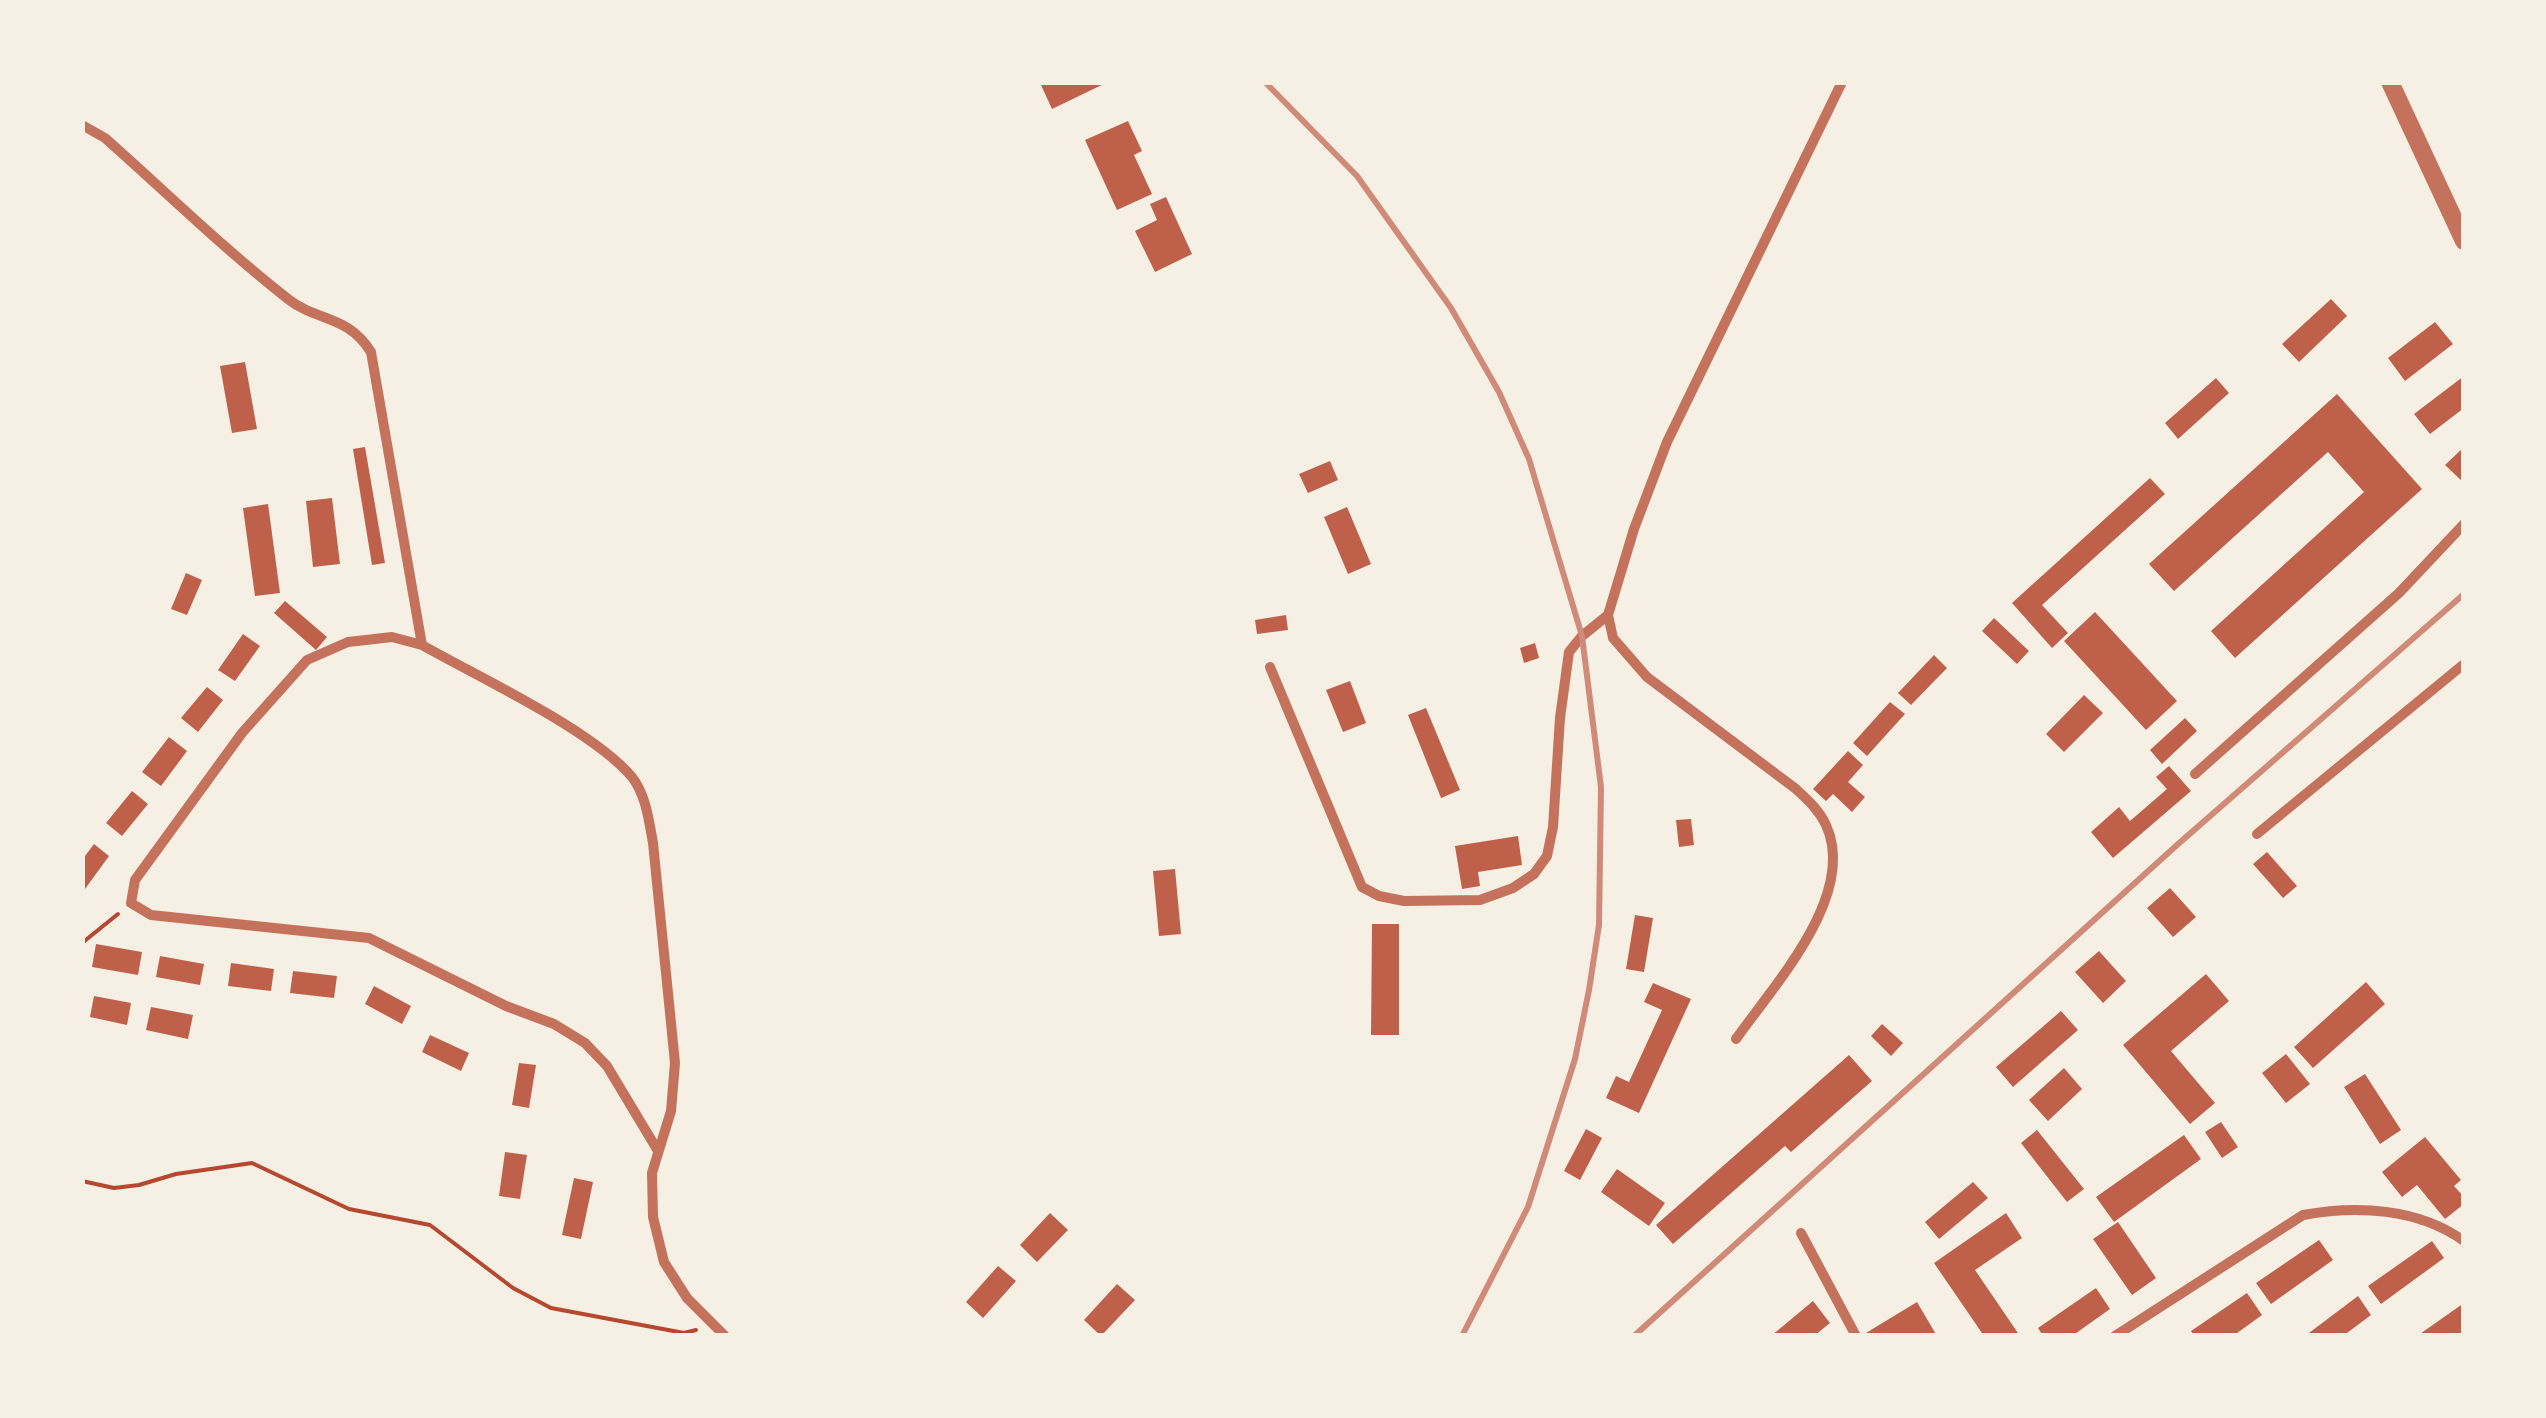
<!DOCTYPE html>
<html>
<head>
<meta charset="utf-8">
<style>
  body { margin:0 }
  #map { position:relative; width:2546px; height:1418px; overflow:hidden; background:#f6efe4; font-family:Figtree,sans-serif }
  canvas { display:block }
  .frame { position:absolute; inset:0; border:85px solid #f6efe4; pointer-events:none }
</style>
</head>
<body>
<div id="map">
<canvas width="2546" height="1418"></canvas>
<div class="frame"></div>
</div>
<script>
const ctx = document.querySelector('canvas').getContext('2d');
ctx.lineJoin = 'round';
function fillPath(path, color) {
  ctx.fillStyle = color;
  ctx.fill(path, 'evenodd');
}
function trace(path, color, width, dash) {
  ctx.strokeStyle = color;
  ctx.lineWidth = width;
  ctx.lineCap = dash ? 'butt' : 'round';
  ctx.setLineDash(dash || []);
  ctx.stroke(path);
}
fillPath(new Path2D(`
  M1047,82h61l-56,27 -11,-24z
  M1128,121l14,30 -8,4 18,39 -35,16 -32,-70z
  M1166,197l26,57 -37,18 -20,-41 22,-11 -7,-16z
  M2331,299l16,17 -48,46 -17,-18z
  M2435,322l18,22 -48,37 -17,-23z
  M245,362l12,67 -25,4 -12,-67z
  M2464,376v32l-34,26 -16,-20z
  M2216,378l13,15 -51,46 -13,-16z
  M2337,394l85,95 -187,169 -24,-27 153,-139 -36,-40 -154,139 -25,-27z
  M365,447l20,116 -13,2 -19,-116z
  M2464,447v36l-19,-18z
  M1330,461l8,19 -30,13 -9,-19z
  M2150,478l15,16 -123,111 26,28 -16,15 -40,-45z
  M332,498l8,66 -27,3 -7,-66z
  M268,504l12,89 -25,3 -12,-88z
  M1347,507l24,57 -23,10 -24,-57z
  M186,573l16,7 -15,35 -16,-6z
  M285,601l42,36 -11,13 -42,-37z
  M2095,612l82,89 -31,29 -82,-89z
  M1286,615l2,15 -31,4 -2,-14z
  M1994,618l35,33 -12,13 -35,-33z
  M243,634l17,12 -25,35 -17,-11z
  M1535,643l4,15 -15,5 -4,-15z
  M1934,655l13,13 -36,37 -13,-12z
  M1350,681l16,42 -23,9 -17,-42z
  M207,687l16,13 -25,32 -17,-14z
  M2084,695l19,18 -39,39 -18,-18z
  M1890,702l15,12 -38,42 -14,-13z
  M1426,708l34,82 -19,8 -33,-83z
  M2185,718l12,13 -35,33 -12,-14z
  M169,737l18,14 -26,35 -19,-14z
  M1848,751l15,14 -15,17 17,15 -13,15 -19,-18 -7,7 -13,-12z
  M2169,766l22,25 -78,67 -22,-26 28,-25 11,14 37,-32 -11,-12z
  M132,791l16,13 -26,32 -16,-13z
  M1691,819l3,26 -15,2 -3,-27z
  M1518,836l4,29 -44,7 2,14 -18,3 -7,-43z
  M94,844l15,12 -24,33 -3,-29z
  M2267,852l30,34 -14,12 -30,-34z
  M1175,869l6,65 -22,2 -6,-65z
  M2170,888l26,29 -23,20 -26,-29z
  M1635,915l18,3 -9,54 -18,-3z
  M1372,924h27v111h-28z
  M96,944l46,8 -4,23 -46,-8z
  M2099,951l27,30 -23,22 -28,-31z
  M160,956l44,8 -4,21 -44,-8z
  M231,963l43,6 -3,22 -43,-5z
  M293,971l44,5 -3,22 -44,-5z
  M2206,974l23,27 -58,50 44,52 -25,21 -67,-79z
  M2366,982l19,22 -72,64 -19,-21z
  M1653,983l38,16 -52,114 -33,-15 10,-22 13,6 33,-72 -18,-8z
  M374,986l37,20 -9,18 -37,-20z
  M94,996l37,7 -4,22 -37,-8z
  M151,1007l42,8 -5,24 -42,-9z
  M2061,1011l17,19 -65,57 -17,-20z
  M1882,1024l21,19 -12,13 -20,-20z
  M430,1035l39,18 -8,18 -39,-19z
  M2286,1054l24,30 -24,19 -24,-30z
  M1849,1055l23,26 -81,71 -6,-6 -112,98 -17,-19z
  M519,1063l17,2 -7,43 -17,-3z
  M2064,1068l18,21 -34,32 -19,-21z
  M2365,1074l36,56 -21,14 -36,-57z
  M2221,1122l17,25 -16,11 -17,-26z
  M1586,1129l16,9 -22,42 -16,-9z
  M2037,1130l47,59 -17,13 -46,-59z
  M2184,1135l17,24 -87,63 -18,-25z
  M2425,1137l36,43 -7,6 10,11v7l-19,15 -28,-34 -15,12 -20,-25z
  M505,1152l22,3 -7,44 -21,-3z
  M1617,1169l48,34 -16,23 -48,-34z
  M574,1178l19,4 -12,57 -19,-4z
  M1973,1182l15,16 -49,41 -14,-17z
  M1050,1213l18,17 -31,32 -17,-17z
  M2006,1213l16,25 -47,32 45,66h-36l-50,-73z
  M2118,1222l38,56 -24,17 -39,-56z
  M2319,1240l14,20 -62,44 -15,-21z
  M2432,1241l12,17 -63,46 -13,-18z
  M998,1266l18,15 -33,37 -17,-16z
  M1117,1284l18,16 -34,36 -17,-16z
  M2096,1288l14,21 -38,27h-29l-5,-8z
  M2247,1293l15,22 -29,21h-39l-3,-5z
  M2358,1296l13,19 -28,21h-38z
  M1813,1301l17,22 -16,13h-43z
  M1917,1302l20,34h-76z
  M2464,1303v28l-7,5h-40z`), '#bf614a');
trace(new Path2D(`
  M82,943l36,-29
  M82,1181l32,7 25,-3 37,-11 76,-11 97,46 81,16 83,63 38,20 133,25 12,-3`), '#b5482f', 4);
trace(new Path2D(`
  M82,125l23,13c61,54 119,111 183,161 29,23 59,15 83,53l51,293c58,33 169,84 210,132 14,18 17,44 21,66l22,220 -4,48 -19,62 1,44 11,45 23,36 38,38
  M1608,615l5,23 34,39 149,112c12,11 23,21 30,36 32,70 -52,160 -90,214
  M422,645l-30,-8 -44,5 -41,18 -65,73 -107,147 -4,23 20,12 218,23 137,68 48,18 31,19 22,23 51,85
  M1270,667l92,220 17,9 25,5 76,-1 33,-12 21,-14 13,-18 6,-29 7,-109 9,-66 13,-16 26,-21 26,-86 33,-87 175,-360
  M2195,774l204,-181 65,-69
  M2257,834l207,-170
  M1801,1233l55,103
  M2115,1336l188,-121c53,-10 115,-7 161,26`), '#c5725c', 10);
trace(new Path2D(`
  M2390,82l74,159`), '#c5725c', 18);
trace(new Path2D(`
  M1265,82l92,94 94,132 48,84 30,67 53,177 19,151 -2,138 -10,65 -14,69 -47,148 -66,129
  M1634,1336l543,-491 287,-251`), '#cf8b77', 6);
</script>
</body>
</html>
